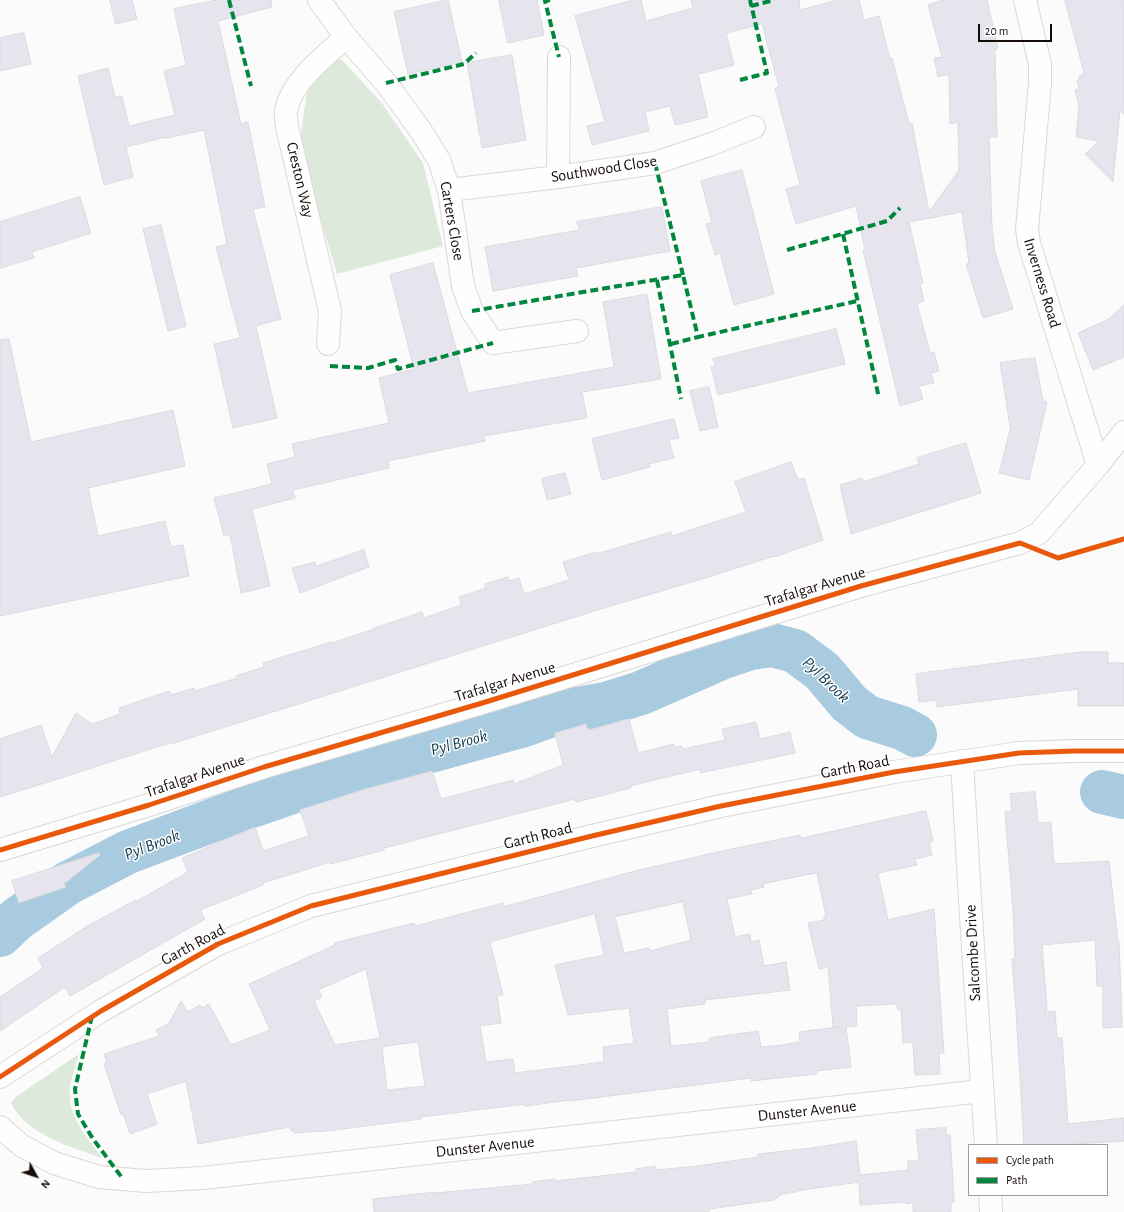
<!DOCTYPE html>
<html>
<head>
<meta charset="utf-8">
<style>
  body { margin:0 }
  #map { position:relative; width:1124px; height:1212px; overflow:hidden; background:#fbfbfb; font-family:"Alegreya Sans",sans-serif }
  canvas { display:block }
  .legend { position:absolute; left:968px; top:1144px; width:140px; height:52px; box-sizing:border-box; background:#fff; border:1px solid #a29e9d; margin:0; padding:5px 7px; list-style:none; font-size:12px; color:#160d09 }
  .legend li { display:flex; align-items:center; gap:8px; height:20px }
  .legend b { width:20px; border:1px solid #a29e9d }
  .north { position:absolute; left:16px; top:1156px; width:40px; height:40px; -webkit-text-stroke:3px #fff; paint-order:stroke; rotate:130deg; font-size:11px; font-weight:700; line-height:16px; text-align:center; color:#160d09 }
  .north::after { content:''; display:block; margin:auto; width:14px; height:18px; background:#160d09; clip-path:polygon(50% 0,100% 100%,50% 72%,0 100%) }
  .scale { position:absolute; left:978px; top:24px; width:74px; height:18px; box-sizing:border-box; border:2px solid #160d09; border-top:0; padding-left:5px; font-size:12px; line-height:14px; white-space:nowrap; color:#160d09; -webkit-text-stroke:3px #fff; paint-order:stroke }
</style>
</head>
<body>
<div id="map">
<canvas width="1124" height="1212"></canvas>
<ul class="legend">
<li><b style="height:5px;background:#e8590c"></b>Cycle path</li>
<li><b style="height:5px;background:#00873e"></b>Path</li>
</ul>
<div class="north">N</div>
<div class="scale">20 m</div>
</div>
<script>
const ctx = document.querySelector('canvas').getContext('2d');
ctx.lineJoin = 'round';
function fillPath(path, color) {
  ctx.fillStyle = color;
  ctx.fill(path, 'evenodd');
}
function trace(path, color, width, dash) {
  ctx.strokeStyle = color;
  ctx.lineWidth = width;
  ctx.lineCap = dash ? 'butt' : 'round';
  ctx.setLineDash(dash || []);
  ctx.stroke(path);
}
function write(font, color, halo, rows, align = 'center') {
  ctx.font = font + ' "Alegreya Sans",sans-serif';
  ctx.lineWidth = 3;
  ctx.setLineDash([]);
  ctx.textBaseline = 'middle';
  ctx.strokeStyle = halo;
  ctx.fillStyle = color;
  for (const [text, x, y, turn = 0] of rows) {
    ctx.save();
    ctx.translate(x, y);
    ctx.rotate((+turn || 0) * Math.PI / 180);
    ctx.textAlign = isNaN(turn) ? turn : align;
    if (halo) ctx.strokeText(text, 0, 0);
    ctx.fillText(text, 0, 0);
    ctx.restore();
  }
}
fillPath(new Path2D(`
  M341,59l40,43 42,61 20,83 -106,28 -38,-128 8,-54 17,-28z
  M79,1054c-4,14 -11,31 -9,46 3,22 19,41 32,58 -30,-11 -76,-23 -91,-55l6,-7z`), '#dce9db');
trace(new Path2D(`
  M1102,792l22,5
  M0,935l17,-16 51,-36 60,-31 115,-43 90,-31 191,-53 36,-13 46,-8 35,-11 80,-35 30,-10 21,-3 23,6 27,20 27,32 18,14 35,11 13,7`), '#a8cbe0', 44);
const building = new Path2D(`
  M110,0h22l5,19 -21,5z
  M217,0h54l1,7 -54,14 23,103 7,-2 17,85 -12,2 28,110 -25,7 21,92 -44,10 -19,-84 26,-6 -24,-91 11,-3 -23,-114 -37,8 -1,-1 -40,10 7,30 -29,8 -26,-109 30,-8 7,29 7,-1 7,30 46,-11 -11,-44 22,-6 -12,-56z
  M448,0l14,62 -54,12 -14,-62z
  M499,0h38l7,35 -36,8z
  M634,0h7l5,21 47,-13 -2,-8h108l1,10 37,-10h22l5,20 15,-4 11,43 2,-1 17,66 3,-1 17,89 30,-42 -1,-48 -8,2 -1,-50 -11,3 -4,-19 8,-1 -14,-52 15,-5h44l11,48 -3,1 2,88h-8l3,92 3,23 18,57 -30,9 -17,-54 3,-1 -7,-51 -53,10 14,61 -3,1 4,17 -7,2 13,50 4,-1 5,19 -8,2 3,10 -15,3 4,13 -23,7 -37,-156h2l-9,-44 -60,18 -10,-35 14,-4 -25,-97 4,-1 -17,-63 -36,9 8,32 -36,9 10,43 -33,8 -5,-19 -25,6 4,19 -57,14 -5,-19 18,-4 -30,-106z
  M1065,0h59v114l-4,-3 -7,71 -28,-28 14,-13 -23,-4 3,-31 -4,-16 4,-1 -2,-9 3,-1 -1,-3 5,-2z
  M24,33l7,31 -31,7v-33z
  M512,55l14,85 -44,8 -15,-85z
  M742,170l32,124 -40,11 -14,-52 -5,2 -9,-31 6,-1 -11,-42z
  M80,197l11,36 -59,19 2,6 -34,10v-46z
  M662,207l8,44 -94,17 2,8 -85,15 -8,-44 94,-17 -2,-8z
  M161,225l25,101 -18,5 -25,-102z
  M433,263l35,130 146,-26 -11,-65 44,-8 14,85 -79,13 5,26 -103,18 1,5 -97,20 1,7 -96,22 2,8 -43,11 18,77 -29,7 -11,-59 -6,2 -10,-38 58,-14 -5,-20 28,-7 -3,-13 97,-21 -10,-45 35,-9 -24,-94z
  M1124,305v52l-31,13 -15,-37 31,-14z
  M836,329l9,35 -127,31 -7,-28 4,-1 -2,-7z
  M9,339l22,103 142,-32 12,56 -97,22 10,48 67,-15 6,26 12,-2 6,31 -189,40v-276z
  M1035,358l8,43 4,1 -18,78 -30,-7 12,-47h-1l-10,-63z
  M709,387l9,40 -18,4 -10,-40z
  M674,419l5,19 -10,2 5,18 -25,6 1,3 -48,13 -10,-41z
  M966,443l15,50 -130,41 -11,-49 22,-7 1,4 56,-18 -2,-6z
  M791,462l7,18 6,-2 19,62 -49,17v-1l-62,20 -108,32 -433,136 -1,-1 -29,9 -80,26 -61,19v-58l41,-14 11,32 24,-44 16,11 28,-10 -1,-6 50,-17 2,4 23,-7 1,3 42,-13 -1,-2 28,-9 -1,-4 68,-21 1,1 42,-14v-1l48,-16 2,6 37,-13 -2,-8 27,-9 -1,-4 23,-7 1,4 10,-3 5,16 45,-14 -6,-18 33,-10v2l75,-22 1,4 74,-24 -11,-30z
  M565,473l6,21 -24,6 -5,-21z
  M364,550l5,17 -69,26 -8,-25 23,-6 1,4z
  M1081,652h27v11h16v43h-46v-17l-141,18 -1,-7 -17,2 -3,-28z
  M629,719l9,34 36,-9 1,3 7,-1 1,3 42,-9 -3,-11 34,-7 4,17 30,-7 5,21 -95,20v-4l-70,17 1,2 -55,14 -1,-3 -35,9 -156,40v2l-53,14 -1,-2 -67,21v2l-63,25 5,9 -135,77 -5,-9 -65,44v-34l43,-29 -5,-10 51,-33 47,-25 1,1 51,-29 -6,-14 73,-31 8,24 46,-15 -9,-26 62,-20 70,-19 9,28 72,-19 1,4 49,-19 -8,-32 31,-9 2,6z
  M1035,792l3,31 13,-1 3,42 55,-3 9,81h1l3,85 -19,1v-42h-6l-2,-46 -53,5 5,62 -1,5 9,-1 2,27h5l6,86 56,-6v23l-67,4h-33l-8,-134 -4,-52h3l-2,-50 -8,-97 7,-1 -2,-17z
  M926,811l7,30 -4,1 3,13 -17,4 2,6 -39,8 10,47 46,-11 10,144h-5l1,21 -25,1 -2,-33 -10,1 -2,-34 -3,1 -1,-6 -41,2 1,20 -11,1 5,40 -34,4v3l-66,7v-3l-181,23v-1l-45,6v-2l-104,13v2l-102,13v-1l-25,2v-2h-3l-1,-4 -92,17 -12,-63 -39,13 10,30 -27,10 -7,-20 -2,1 -17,-51 3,-1 -3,-9 55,-18 -3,-6 13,-7 12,-22 6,11 13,-7 2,3 7,-4 22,41 39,-15 -21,-46 86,-39 -1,-2 80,-20 1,3 88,-23v4l132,-36 87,-20 78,-16v3zM817,873l9,44h-2v3l-16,3 11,46 9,-2 5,60h5l-39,5 1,10 -18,3 -21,2 -3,-16 -49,7 1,4 -39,4 -4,-37 38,-5v-4l85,-10 -4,-28 -22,4 -5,-26 -8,2 -1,-8 -15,3 -8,-38 25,-5 -1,-4 13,-3 -1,-3zM683,902l8,38 -41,11 -1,-3 -25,5 -9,-36zM595,914l9,41 -49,10 13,50 61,-7 5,35 -31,4 1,15 -89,11 -2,-14 -27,3 -6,-36 21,-3 -4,-27 6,-1 -13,-53zM366,969l14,69 -45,7 -21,-44 8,-4 -3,-7zM418,1042l7,44 -38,4 -5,-43z
  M99,853l1,2 -36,29 2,3 -47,16 -7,-22z
  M946,1128v7h4l2,30 2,37h-3v10h-38v-9l-7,1v-2l-46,3 -1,-23 -63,9v1l-14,2 -8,6 -65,9v3h-335l-1,-13 62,-7v1l98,-9 -1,-2 23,-3v2l81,-9v-3l20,-3v4l41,-4 61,-9v-3l53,-6 45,-7 4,34 48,-5v-9h11l-3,-31z`);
fillPath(building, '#e6e5ee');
trace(building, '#dbdae0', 1);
const street = new Path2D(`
  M319,0l27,37 40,46 35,48 18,29 10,30 14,96 9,25 21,32 84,-12
  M1025,0l15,64v19l-13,146 2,14 69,222
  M558,177l1,-120
  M449,190l109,-13 97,-14 57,-19 42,-17
  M328,344l2,-33 -42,-180c-1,-6 -3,-15 -2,-21 6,-29 39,-54 60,-73
  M962,761l9,155 15,229
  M0,850l149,-45 115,-38 215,-63 382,-118 159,-43 19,-10 59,-68 26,-33
  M0,1127l22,19 32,17 45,14 47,4 57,-3 779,-87
  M990,1195l1,17`);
const secondary = new Path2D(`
  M0,1077l101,-66 117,-67 93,-38 281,-70 129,-30 173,-34 125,-19 55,-2h50`);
trace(street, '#dcd7d4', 24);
trace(secondary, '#dcd7d4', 24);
trace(street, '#fefefe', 22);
trace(secondary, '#fefefe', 22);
trace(new Path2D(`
  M229,0l22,86
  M550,0l-5,1 14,56
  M751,6l23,-6
  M740,80l27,-7 -17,-73
  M386,83l78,-19 12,-11
  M655,163l28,112
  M843,234l36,164
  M787,250l100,-29 13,-13
  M657,280l24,119
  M472,311l211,-36 15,62 159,-36
  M671,344l27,-7
  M330,366l38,2 27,-8 3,9 95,-26
  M92,1016l-17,73 3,25 15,25 30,40`), '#00873e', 4, [8, 4]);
trace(new Path2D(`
  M0,850l149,-45 115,-38 215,-63 382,-118 159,-43 38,15 66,-19
  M0,1077l101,-66 117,-67 93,-38 281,-70 129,-30 173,-34 125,-19 55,-2h50`), '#e8590c', 5);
write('16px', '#160d09', '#fff', [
  ["Southwood Close",604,169,-9],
  ["Creston Way",300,180,77],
  ["Carters Close",452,221,80],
  ["Inverness Road",1042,283,73],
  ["Trafalgar Avenue",815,587,-17],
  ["Trafalgar Avenue",505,682,-17],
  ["Garth Road",855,767,-11],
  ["Trafalgar Avenue",195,776,-19],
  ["Garth Road",538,836,-14],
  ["Garth Road",193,945,-28],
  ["Salcombe Drive",973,953,-93],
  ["Dunster Avenue",807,1111,-6],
  ["Dunster Avenue",485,1147,-6]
]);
write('italic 17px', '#133c51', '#fff', [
  ["Pyl Brook",826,680,44],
  ["Pyl Brook",459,743,-15],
  ["Pyl Brook",152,845,-21]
]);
</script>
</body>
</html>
